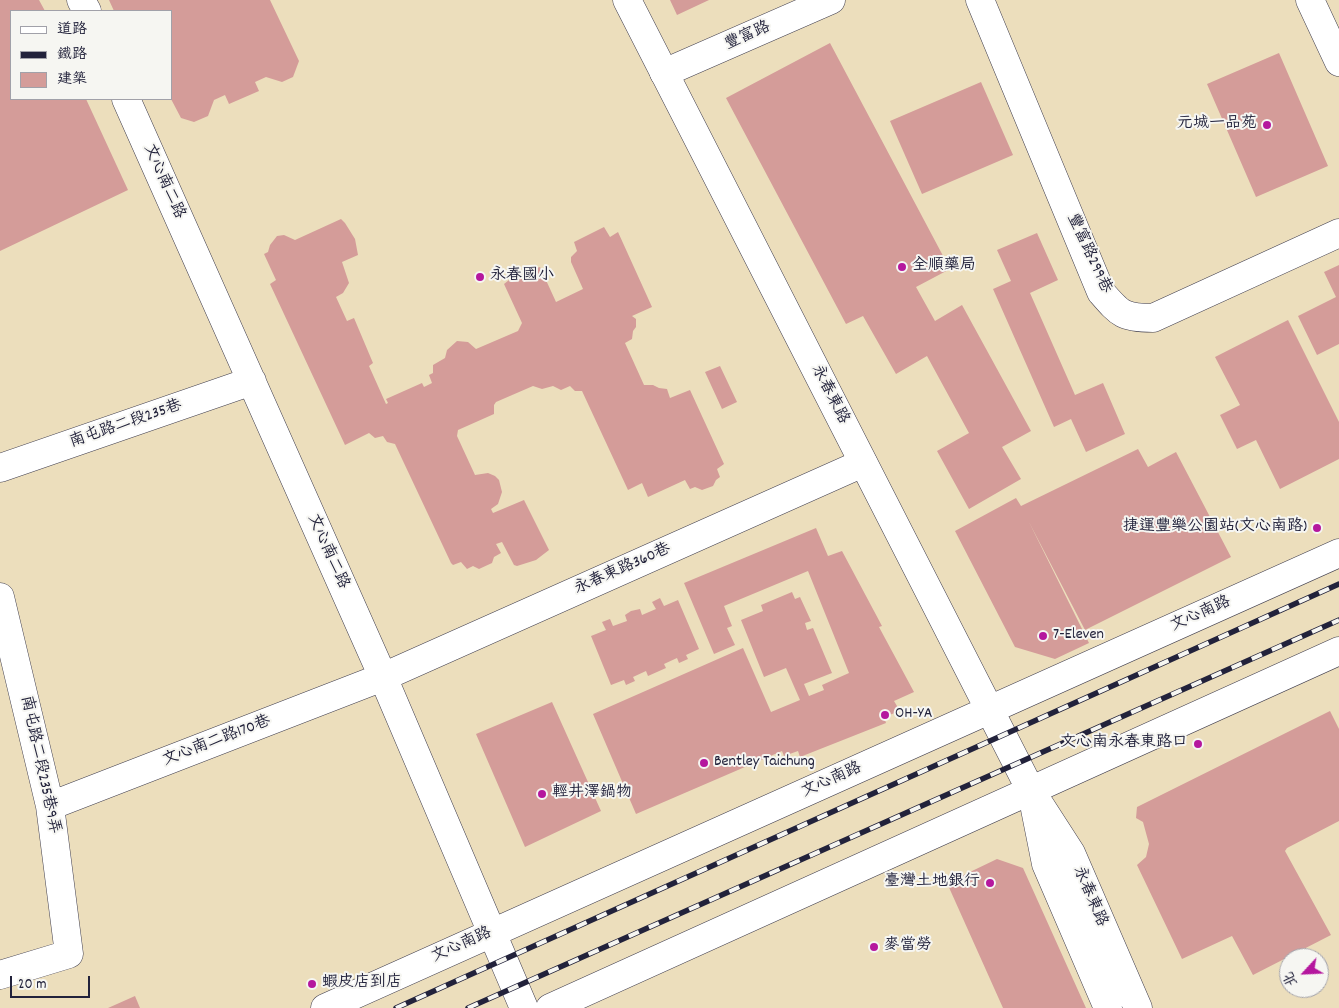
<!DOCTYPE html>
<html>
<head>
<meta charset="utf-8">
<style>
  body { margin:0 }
  #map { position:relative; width:1339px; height:1008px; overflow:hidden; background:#ecdebc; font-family:Dekko,"LXGW WenKai TC",sans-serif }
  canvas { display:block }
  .legend { position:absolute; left:10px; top:10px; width:162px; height:90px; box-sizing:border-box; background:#f6f6f2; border:1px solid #a1a1a9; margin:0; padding:6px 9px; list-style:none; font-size:15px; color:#22223b }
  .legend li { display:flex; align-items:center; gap:10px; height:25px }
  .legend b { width:25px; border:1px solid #a1a1a9 }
  .north { position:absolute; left:1279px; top:948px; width:50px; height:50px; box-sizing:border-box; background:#f6f6f2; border:1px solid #a1a1a9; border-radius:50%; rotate:245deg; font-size:14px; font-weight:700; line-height:20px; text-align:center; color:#22223b }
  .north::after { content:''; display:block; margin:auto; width:18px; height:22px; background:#b5179e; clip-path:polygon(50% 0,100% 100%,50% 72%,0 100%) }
  .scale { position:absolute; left:10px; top:976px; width:80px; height:22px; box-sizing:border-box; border:2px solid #22223b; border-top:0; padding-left:6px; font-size:15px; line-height:18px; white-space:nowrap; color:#22223b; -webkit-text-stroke:4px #f6f6f2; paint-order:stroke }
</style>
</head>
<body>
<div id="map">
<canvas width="1339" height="1008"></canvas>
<ul class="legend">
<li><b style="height:6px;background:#fff"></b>道路</li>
<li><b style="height:6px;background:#22223b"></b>鐵路</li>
<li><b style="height:14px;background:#d49c99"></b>建築</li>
</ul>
<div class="north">北</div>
<div class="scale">20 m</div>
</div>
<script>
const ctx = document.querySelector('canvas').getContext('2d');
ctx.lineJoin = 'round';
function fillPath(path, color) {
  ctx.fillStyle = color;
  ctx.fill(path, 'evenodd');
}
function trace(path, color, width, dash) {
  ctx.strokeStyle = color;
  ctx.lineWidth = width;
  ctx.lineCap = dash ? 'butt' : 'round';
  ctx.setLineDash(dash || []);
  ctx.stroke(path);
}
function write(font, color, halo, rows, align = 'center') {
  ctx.font = font + ' Dekko,"LXGW WenKai TC",sans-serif';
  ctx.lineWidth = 4;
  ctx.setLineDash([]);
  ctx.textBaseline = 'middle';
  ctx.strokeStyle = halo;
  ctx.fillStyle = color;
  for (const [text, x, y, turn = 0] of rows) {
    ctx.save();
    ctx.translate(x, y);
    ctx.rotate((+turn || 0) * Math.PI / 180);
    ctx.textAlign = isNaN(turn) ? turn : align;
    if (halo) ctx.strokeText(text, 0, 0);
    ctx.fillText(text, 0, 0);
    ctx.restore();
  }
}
fillPath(new Path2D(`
  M0,0h39l6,11h-34v88h75l42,91 -128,61z
  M109,0h161l29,61 -6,16 -11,5 -16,-5 -11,5 4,9 -30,13 -4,-9 -11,5 -6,16 -14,6 -13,-4 -10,-19v-88h-57z
  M670,0h39l-32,15z
  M830,43l120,226 -34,18 19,34 27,-16 69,126 -29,16 19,32 -52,30 -32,-58 32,-18 -42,-77 -31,18 -33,-58 -17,8 -120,-226z
  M1279,53l49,113 -72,31 -49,-113z
  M981,82l32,73 -91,39 -32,-73z
  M341,219l4,4 10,16 3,16 -16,7 7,21 -6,10 -7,4 11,24 7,-3 19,45 -4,3 17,38 2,-1 -2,-4 36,-16 2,4 8,-4 -3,-8 4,-2v-8l12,-7 2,-8 10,-9 11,1 8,7 42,-18 4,-8 -18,-39 5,-4 13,-8 18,-5 16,35 27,-13 -12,-27v-5l6,-6 -3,-9 30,-15 6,10 8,-5 34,75 -20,9 4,3v8l-3,4 -1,8 -7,4 19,42h9l6,3 8,1 3,9 20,-8 34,74 -7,5 3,8 -4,3 -3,6 -11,4 -7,-3 -5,2 -5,-9 -37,17 -6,-14 -14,7 -46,-99h-7l-5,-5 -9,4 -8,-4 -11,3 -9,-3 -37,16 -2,3v9l-36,16 -1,6 18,39 13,-2 7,3 4,4 3,12 -4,12 -7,5 2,4 31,-13 25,50 -13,10 -19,6 -3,-1 -12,-23 -6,2 5,9 -7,4 -2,6 -13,6 -6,-3 -6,3 -6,-7 -8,3 -2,-2 -56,-119 -8,-2 -4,-6 -8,2 -6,-5 -24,12 -75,-161 6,-4 -12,-26 4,-2 2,-7 7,-9 7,-1 11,5z
  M1037,233l21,47 -28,13 45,102 28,-12 22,51 -39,18 -15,-33 -17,8 -61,-138 18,-8 -14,-31z
  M1339,265v79l-22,11 -19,-39 38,-19 -12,-25z
  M1288,320l51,102v37l-59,30 -24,-49 -19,9 -17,-34 20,-10 -25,-48z
  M720,366l17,36 -15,7 -17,-37z
  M1138,449l10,18 28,-15 55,105 -146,73 -56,-108 60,121 -34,16 -40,-12 -60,-116 61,-33 5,8z
  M816,528l12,28 14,-5 40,75 -3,1 35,65 -20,9 6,10 -16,6 2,6 -86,34 -2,-6 -14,5 -2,-5 -146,63 -43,-100 150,-66 28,64 29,-12 -14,-32 -22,9 -23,-57 22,-9 -2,-6 31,-13 3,7 5,-2 11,24 -6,2 2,7 6,-2 19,45 -28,11 5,12 15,-6 -2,-5 27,-12 -41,-102 -84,35 8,20 -5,2 8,17 -21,9 -30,-71z
  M660,598l4,8 14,-6 21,49 -13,6 2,4 -9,4 -2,-5 -13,6 2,4 -18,8 -2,-5 -13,6 2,4 -9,4 -2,-5 -13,5 -20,-49 15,-6 -4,-8 8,-3 3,7 14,-5 -2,-6 6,-4 9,-2 2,6 14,-6 -4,-7z
  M552,702l49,109 -76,36 -49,-113z
  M1330,711l9,18v92l-52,27 -2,3 46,84 -78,40 -21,-39 -50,23 -45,-94 9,-8 3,-13 -6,-22 -7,-4 1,-11z
  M997,859l26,9 63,140h-83l-56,-125z
  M135,996l5,12h-32z`), '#d49c99');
const street = new Path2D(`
  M81,0l6,11
  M980,0l121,292c19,22 22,26 52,26l186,-85
  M1310,0l29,62
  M664,73l167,-73
  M126,99l257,578 141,331
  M0,468l252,-87
  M0,597l50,209 19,148 -69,21
  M50,806l333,-129 480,-214`);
const secondary = new Path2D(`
  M627,0l404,791 40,62 67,155
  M1035,809l11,55 62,144
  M325,1008l1014,-455
  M550,1008l789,-357`);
trace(street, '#403e4e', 29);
trace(secondary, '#403e4e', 29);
trace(street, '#fff', 28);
trace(secondary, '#fff', 28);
const rail = new Path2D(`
  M396,1008l943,-424
  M468,1008l871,-388`);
trace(rail, '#22223b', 5.5);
trace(rail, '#f6f6f2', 4, [11]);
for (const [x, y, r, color] of [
  [1267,125,5,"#b5179e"],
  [902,267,5,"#b5179e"],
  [480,277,5,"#b5179e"],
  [1317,528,5,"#b5179e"],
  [1043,636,5,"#b5179e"],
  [885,715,5,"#b5179e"],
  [1198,744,5,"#b5179e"],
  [704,763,5,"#b5179e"],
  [542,794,5,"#b5179e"],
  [990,883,5,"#b5179e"],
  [874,947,5,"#b5179e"],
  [312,984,5,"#b5179e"]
]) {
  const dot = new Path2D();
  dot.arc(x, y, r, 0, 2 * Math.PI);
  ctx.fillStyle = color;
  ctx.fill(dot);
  trace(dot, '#f6f6f2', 2);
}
write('16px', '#22223b', '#f6f6f2', [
  ["豐富路",748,37,-24],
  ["文心南二路",163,182,66],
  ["豐富路299巷",1088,254,65],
  ["永春東路",829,395,63],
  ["南屯路二段235巷",126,425,-19],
  ["文心南二路",327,552,66],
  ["永春東路360巷",623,570,-24],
  ["文心南路",1201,615,-24],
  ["文心南二路170巷",217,742,-21],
  ["南屯路二段235巷9弄",39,765,78],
  ["文心南路",832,781,-24],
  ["永春東路",1089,897,67],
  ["文心南路",462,946,-24]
]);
write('16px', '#22223b', '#f6f6f2', [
  ["元城一品苑",1257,125,"right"],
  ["全順藥局",912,267],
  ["永春國小",490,277],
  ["捷運豐樂公園站(文心南路)",1307,528,"right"],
  ["7-Eleven",1053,636],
  ["OH-YA",895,715],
  ["文心南永春東路口",1188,744,"right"],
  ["Bentley Taichung",714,763],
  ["輕井澤鍋物",552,794],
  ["臺灣土地銀行",980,883,"right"],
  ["麥當勞",884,947],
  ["蝦皮店到店",322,984]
], 'left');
</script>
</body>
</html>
